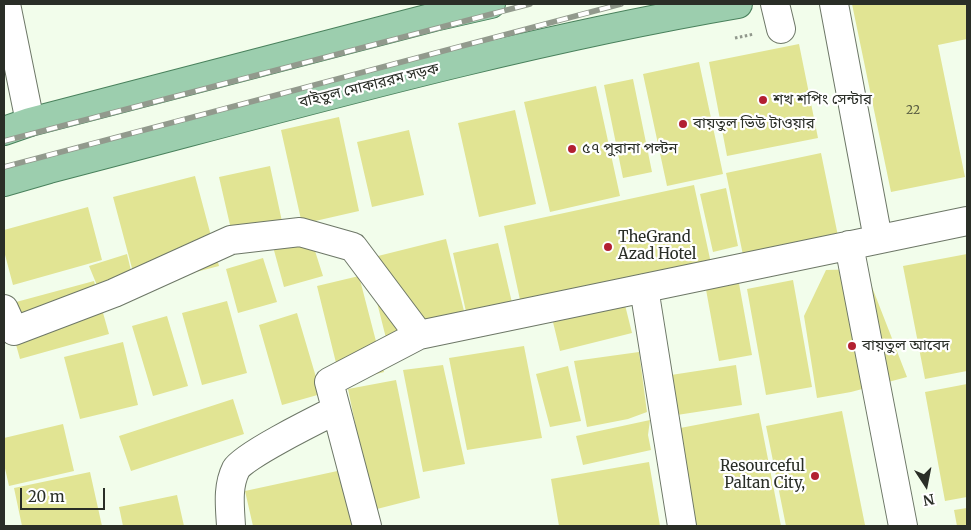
<!DOCTYPE html>
<html>
<head>
<meta charset="utf-8">
<style>
  body { margin:0 }
  #map { position:relative; width:971px; height:530px; overflow:hidden; background:#f2fdeb; font-family:Merriweather,serif }
  canvas { display:block }
  .frame { position:absolute; inset:0; border:5px solid #2a2e27; pointer-events:none }
  .north { position:absolute; left:901px; top:460px; width:50px; height:50px; -webkit-text-stroke:4px #fff; paint-order:stroke; rotate:169deg; font-size:14px; font-weight:700; line-height:20px; text-align:center; color:#2a2e27 }
  .north::after { content:''; display:block; margin:auto; width:18px; height:22px; background:#2a2e27; clip-path:polygon(50% 0,100% 100%,50% 72%,0 100%) }
  .scale { position:absolute; left:20px; top:488px; width:85px; height:22px; box-sizing:border-box; border:2px solid #2a2e27; border-top:0; padding-left:6px; font-size:15px; line-height:18px; white-space:nowrap; color:#2a2e27; -webkit-text-stroke:4px #fff; paint-order:stroke }
</style>
</head>
<body>
<div id="map">
<canvas width="971" height="530"></canvas>
<div class="frame"></div>
<div class="north">N</div>
<div class="scale">20 m</div>
</div>
<script>
const ctx = document.querySelector('canvas').getContext('2d');
ctx.lineJoin = 'round';
function fillPath(path, color) {
  ctx.fillStyle = color;
  ctx.fill(path, 'evenodd');
}
function trace(path, color, width, dash) {
  ctx.strokeStyle = color;
  ctx.lineWidth = width;
  ctx.lineCap = dash ? 'butt' : 'round';
  ctx.setLineDash(dash || []);
  ctx.stroke(path);
}
function write(font, color, halo, rows, align = 'center') {
  ctx.font = font + ' Merriweather,"Noto Sans Bengali",serif';
  ctx.lineWidth = 4.5;
  ctx.setLineDash([]);
  ctx.textBaseline = 'middle';
  ctx.strokeStyle = halo;
  ctx.fillStyle = color;
  for (const [text, x, y, turn = 0] of rows) {
    ctx.save();
    ctx.translate(x, y);
    ctx.rotate((+turn || 0) * Math.PI / 180);
    ctx.textAlign = isNaN(turn) ? turn : align;
    if (halo) ctx.strokeText(text, 0, 0);
    ctx.fillText(text, 0, 0);
    ctx.restore();
  }
}
fillPath(new Path2D(`
  M852,4h115v35l-29,6 27,132 -74,15z
  M799,44l19,94 -91,18 -18,-94z
  M699,62l24,112 -56,12 -24,-112z
  M633,79l19,93 -29,6 -19,-93z
  M596,86l24,110 -70,16 -26,-110z
  M515,110l21,94 -57,13 -21,-94z
  M339,117l20,94 -57,13 -21,-94z
  M409,130l15,65 -52,12 -15,-65z
  M821,153l17,83 -95,19 -17,-82z
  M270,166l13,60 -50,12 -14,-61z
  M195,176l24,90 -82,21 -24,-90z
  M694,185l18,83 -190,41 -18,-83z
  M726,188l12,58 -25,6 -13,-58z
  M88,207l14,53 -89,25 -9,-34v-21z
  M309,232l14,44 -39,11 -12,-44z
  M446,239l22,88 -80,19 -22,-87z
  M498,243l19,81 -46,10 -18,-81z
  M127,254l7,29 -33,12 -12,-29z
  M967,254v117l-42,8 -22,-113z
  M263,258l14,44 -39,11 -12,-44z
  M865,269l42,108 -56,15 -34,6 -13,-82 22,-46z
  M359,276l25,96 -43,11 -24,-97z
  M738,278l14,77 -33,6 -14,-77z
  M793,280l19,107 -46,8 -19,-106z
  M94,281l15,53 -89,25 -15,-54z
  M227,301l20,72 -45,12 -20,-72z
  M624,301l8,32 -72,18 -8,-33z
  M297,313l24,81 -39,11 -23,-80z
  M167,316l21,70 -35,10 -21,-70z
  M123,342l15,63 -58,14 -16,-62z
  M524,346l18,92 -75,12 -18,-92z
  M639,352l8,60 -19,7 -41,8 -13,-66z
  M443,365l22,99 -42,8 -20,-102z
  M736,365l6,40 -65,10 -6,-40z
  M568,366l13,55 -31,6 -14,-53z
  M396,380l24,118 -47,12 -25,-121z
  M967,384v113l-22,4 -20,-109z
  M233,399l11,35 -113,37 -12,-35z
  M842,411l23,114 -79,1 -20,-100z
  M759,413l22,113h-88l-18,-97z
  M650,420l-2,15 3,15 -68,15 -7,-29z
  M63,424l11,47 -65,15 -5,-22v-26z
  M649,462l11,64h-101l-8,-47z
  M342,470l12,56h-101l-8,-35z
  M90,472l12,54h-80l-8,-38z
  M177,495l7,31h-61l-4,-19z
  M967,508v18h-10l-3,-16z`), '#e1e493');
const minor = new Path2D(`
  M6,4l24,118
  M775,4l6,25
  M834,4l44,235
  M849,245l54,281
  M644,288l38,238
  M4,309l10,22 100,-38 117,-53 69,-8 53,15 66,88
  M231,526c-1,-19 -4,-39 5,-57 7,-13 82,-50 100,-59
  M367,526l-38,-144 90,-47 548,-114`);
const major = new Path2D(`
  M4,131l26,-9 404,-105 57,-13
  M4,182l45,-13c228,-59 456,-125 689,-165`);
trace(minor, '#6d7767', 30);
trace(major, '#49815c', 30);
trace(new Path2D(`
  M735,38l19,-4`), '#91988c', 3, [2.5, 2.5]);
trace(minor, '#fff', 28);
trace(major, '#9cceae', 28);
const rail = new Path2D(`
  M4,141l526,-137
  M4,167l617,-163`);
trace(rail, '#929a8d', 5.5);
trace(rail, '#fff', 4, [11]);
for (const [x, y, r, color] of [
  [763,100,5,"#b22031"],
  [683,124,5,"#b22031"],
  [572,149,5,"#b22031"],
  [608,247,5,"#b22031"],
  [852,346,5,"#b22031"],
  [815,476,5,"#b22031"]
]) {
  const dot = new Path2D();
  dot.arc(x, y, r, 0, 2 * Math.PI);
  ctx.fillStyle = color;
  ctx.fill(dot);
  trace(dot, '#fff', 2);
}
write('12px', '#585c42', null, [
  ["22",913,111]
]);
write('15px', '#2a2e27', '#fff', [
  ["বাইতুল মোকাররম সড়ক",369,86,-14]
]);
write('15px', '#2a2e27', '#fff', [
  ["শখ শপিং সেন্টার",773,100],
  ["বায়তুল ভিউ টাওয়ার",693,124],
  ["৫৭ পুরানা পল্টন",582,149],
  ["TheGrand",618,238],
  ["Azad Hotel",618,255],
  ["বায়তুল আবেদ",862,346],
  ["Resourceful",805,467,"right"],
  ["Paltan City,",805,484,"right"]
], 'left');
</script>
</body>
</html>
